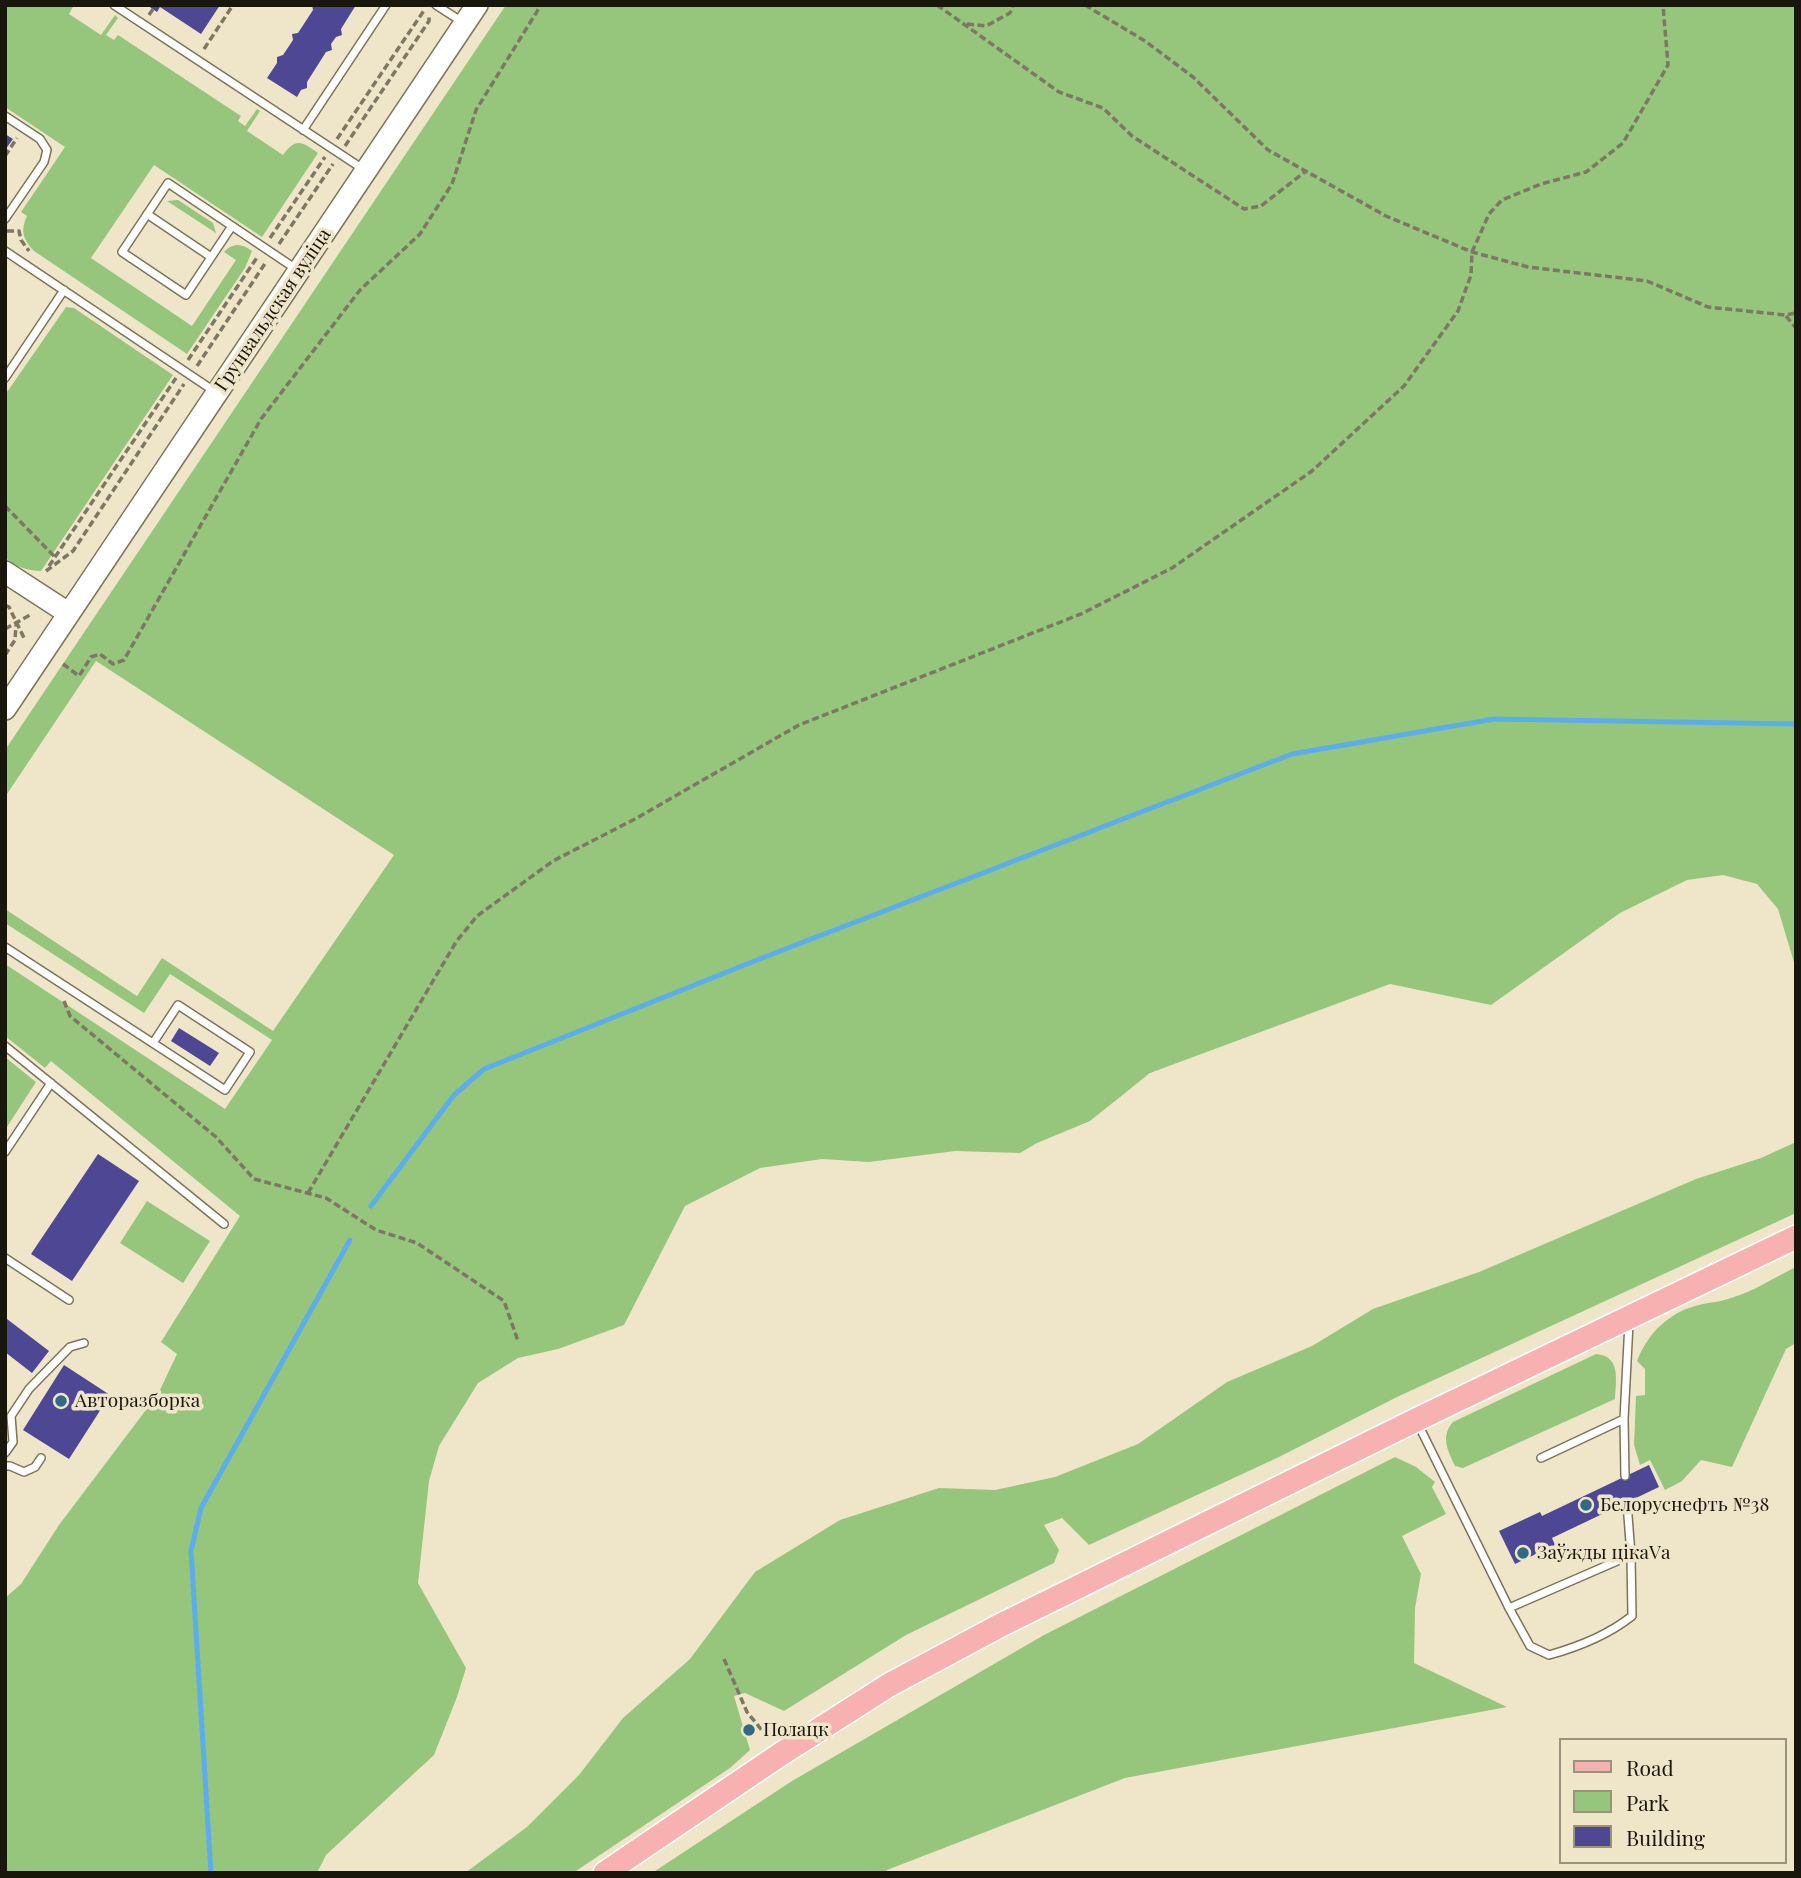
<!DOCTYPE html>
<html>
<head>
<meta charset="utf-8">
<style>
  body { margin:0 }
  #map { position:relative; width:1801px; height:1878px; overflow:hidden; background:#efe6ca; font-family:"Playfair Display",serif }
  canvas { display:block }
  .frame { position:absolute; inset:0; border:7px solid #19160c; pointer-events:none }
  .legend { position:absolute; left:1559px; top:1738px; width:228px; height:126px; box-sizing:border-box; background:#efe6ca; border:2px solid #99937e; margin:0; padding:9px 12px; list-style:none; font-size:21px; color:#19160c }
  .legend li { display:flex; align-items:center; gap:14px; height:35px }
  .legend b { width:35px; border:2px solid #99937e }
</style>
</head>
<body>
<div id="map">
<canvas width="1801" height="1878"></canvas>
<div class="frame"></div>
<ul class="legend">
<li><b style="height:9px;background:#f6b1b0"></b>Road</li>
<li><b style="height:19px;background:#96c67c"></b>Park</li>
<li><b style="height:19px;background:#4e4794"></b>Building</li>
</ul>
</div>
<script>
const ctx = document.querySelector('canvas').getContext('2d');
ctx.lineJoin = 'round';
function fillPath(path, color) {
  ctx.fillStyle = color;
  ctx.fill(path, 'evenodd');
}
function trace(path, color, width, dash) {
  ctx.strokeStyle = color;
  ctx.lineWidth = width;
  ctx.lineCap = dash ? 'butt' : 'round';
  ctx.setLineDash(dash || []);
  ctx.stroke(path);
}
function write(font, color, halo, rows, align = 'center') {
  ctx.font = font + ' "Playfair Display",serif';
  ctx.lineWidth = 7;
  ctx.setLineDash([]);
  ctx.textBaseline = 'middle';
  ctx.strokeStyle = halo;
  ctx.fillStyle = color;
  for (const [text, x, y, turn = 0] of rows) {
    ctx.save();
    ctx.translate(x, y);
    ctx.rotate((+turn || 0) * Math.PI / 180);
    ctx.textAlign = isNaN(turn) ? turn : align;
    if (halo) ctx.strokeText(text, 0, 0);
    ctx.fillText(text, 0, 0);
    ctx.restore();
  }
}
fillPath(new Path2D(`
  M5,5h51l3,2 2,-2h13l-5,9 32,21 14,-20 3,3 -12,17 8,5 4,-5 123,81 -3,5 7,5 12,-17 3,2 -13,20 36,24c13,-18 19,-13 35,-2l-56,84 -108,-72 -63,93 101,68 44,-66 -12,-8c10,-10 18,-8 28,-1l-7,17 -58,86 -153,-103c-11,-11 -14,-21 -7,-35l-6,-4 44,-65 -60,-40z
  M506,5h1290v964l-18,-60 -21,-25 -34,-9 -36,5 -67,33 -129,92 -101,-21 -240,89 -60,48 -53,22 -17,10 -65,-2 -86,11 -47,-3 -62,9 -75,38 -61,119 -66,24 -40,9 -40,25 -39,63 -10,35 -11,102 48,85 -9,29 -23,58 -108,100 -9,18h-312v-275l16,-14 38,-59 99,-131 19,-40 -16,-12 79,-126 -189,-155 -6,7 -40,-32v-72l220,145 47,-69 -102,-66 -26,39 -139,-90v-14l132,87 25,-38 111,73 121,-176 -298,-194 -91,136v-47z
  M178,200l35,23 3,10 -49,-32z
  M66,307l8,1 99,67 -132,196c-15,0 -24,-5 -36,-13v-163z
  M5,1057l31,25 -31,48z
  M1796,1142v71l-399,184 -118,60 -190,88 -27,-27 -18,7 15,25 -5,13 -148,72 -122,76 -39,-18 -11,3 16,54 -20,18 -157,105h-108l62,-46 52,-52 44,-57 67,-59 65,-87 85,-52 99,-32 56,2 60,-13 83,-33 89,-62 85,-36 61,-37 106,-37 217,-93 65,-21z
  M147,1201l63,40 -27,42 -63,-40z
  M1796,1267v76l-10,6 -54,118 -31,-7 -19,21 -17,9 -15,-30 -10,5 -6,-20 2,-49 9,-1v-26l-8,-8c11,-28 32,-49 62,-56 11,-3 22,-3 32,-7 22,-6 44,-21 65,-31z
  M1596,1354c25,2 20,26 19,45l-152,69 -8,-2c-7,-15 -15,-30 -2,-44z
  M1395,1457l21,10 19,15 -3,5 14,27 -44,22 19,38 -6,34 -1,55 93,44 -382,71 -238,92 -1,3h-234l140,-92 252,-146z`), '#96c67c');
trace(new Path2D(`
  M371,1206l83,-111 30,-26 278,-111 530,-204 202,-35 302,5
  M211,1873l-20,-322 10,-43 149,-268`), '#5cadec', 5);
fillPath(new Path2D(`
  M147,5h73l-19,29 -41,-27 -3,5z
  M312,5h44l-15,24 1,6 -6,2 -5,7 1,6 -6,2 -19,30v6l-6,2 -4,7 -30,-19 10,-15v-6l6,-2 10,-15 -1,-6 6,-1 15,-23z
  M5,134l8,5 -8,11z
  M179,1028l40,25 -9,13 -39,-25z
  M98,1154l41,27 -67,100 -41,-27z
  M7,1319l42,32 -17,22 -27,-21v-30z
  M64,1365l46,30 -41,64 -46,-29z
  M1649,1465l10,22 -107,51 3,7 -40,19 -16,-33 41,-19 2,4z`), '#4e4794');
const lane = new Path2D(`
  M114,5l249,164
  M436,5l28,18
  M5,116l35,23 7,11 -3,12 -39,57
  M303,130l83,-125
  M147,214l64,43
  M232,226l-46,69 -64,-43 46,-69 128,86
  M5,251l209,140
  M5,378l59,-88
  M5,947l220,143 25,-38 -72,-47 -25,38
  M5,1046l219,178
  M5,1152l46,-69
  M5,1258l64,42
  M1418,1424l91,184 122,-53 -4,-52
  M5,1453l8,-11 -2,-26 18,-27 41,-42 14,-4
  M1541,1458l83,-39
  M5,1466h5l14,6 11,-5 6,-9
  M1625,1476l-1,-57 5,-96
  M1509,1608l21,38 19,9c29,-8 59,-20 83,-39l-1,-61`);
const secondary = new Path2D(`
  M5,572l63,41
  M5,709l472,-704`);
const primary = new Path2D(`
  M605,1873l176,-119 108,-69 112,-60 415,-205 380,-183`);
trace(lane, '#7c745a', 10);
trace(secondary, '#7c745a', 24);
trace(primary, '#fff', 26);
trace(new Path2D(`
  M937,5l122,87 44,16 29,28 112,73 17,-3 45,-35
  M1085,5l60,36 48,36 75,73 118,66 86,36 56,15 119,14 61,26 77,8 11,-2
  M149,15l4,-6
  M967,24l19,2 24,-13 3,-8
  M204,49l29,-44
  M337,139l88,-130
  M345,146l84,-125v-7
  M5,156l12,-18
  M7,231h12l2,9 8,11
  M270,238l55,-81
  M279,244l54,-80
  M1786,316l10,12
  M188,360l70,-104
  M197,366l69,-104
  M5,506l50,51
  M49,566l127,-188
  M46,571l27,-20 111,-167
  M5,605l4,2 16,33
  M5,629l25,-14
  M5,655l10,-15 1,-15
  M63,664l16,12 12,-19 9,-3 13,10 11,-4 137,-241 99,-129 60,-56 32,-50 24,-74 65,-105
  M64,1001l6,15 146,121 38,42 72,19 50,32 41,13 87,58 14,40
  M308,1193l148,-251 21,-26 76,-55 82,-42 164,-94 282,-111 91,-46 140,-97 92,-85 54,-75 13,-36 1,-23 17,-38 13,-14 39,-16 45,-12 37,-29 45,-78 -5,-60
  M724,1659l23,53 22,27`), '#7d7764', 3.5, [7, 3.5]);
trace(lane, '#fff', 7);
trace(secondary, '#fff', 21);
trace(primary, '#f6b1b0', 23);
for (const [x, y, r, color] of [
  [61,1401,7,"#316a83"],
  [1586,1505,7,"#316a83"],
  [1523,1553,7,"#316a83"],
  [749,1730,7,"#316a83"]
]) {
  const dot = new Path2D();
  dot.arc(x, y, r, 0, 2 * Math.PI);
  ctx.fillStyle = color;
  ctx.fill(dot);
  trace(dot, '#efe6ca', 2.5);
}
write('19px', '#19160c', '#efe6ca', [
  ["Грунвальдская вуліца",273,310,-56]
]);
write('19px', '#19160c', '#efe6ca', [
  ["Авторазборка",75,1401],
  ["Белоруснефть №38",1600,1505],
  ["Заўжды цікаVа",1537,1553],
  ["Полацк",763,1730]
], 'left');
</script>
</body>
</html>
